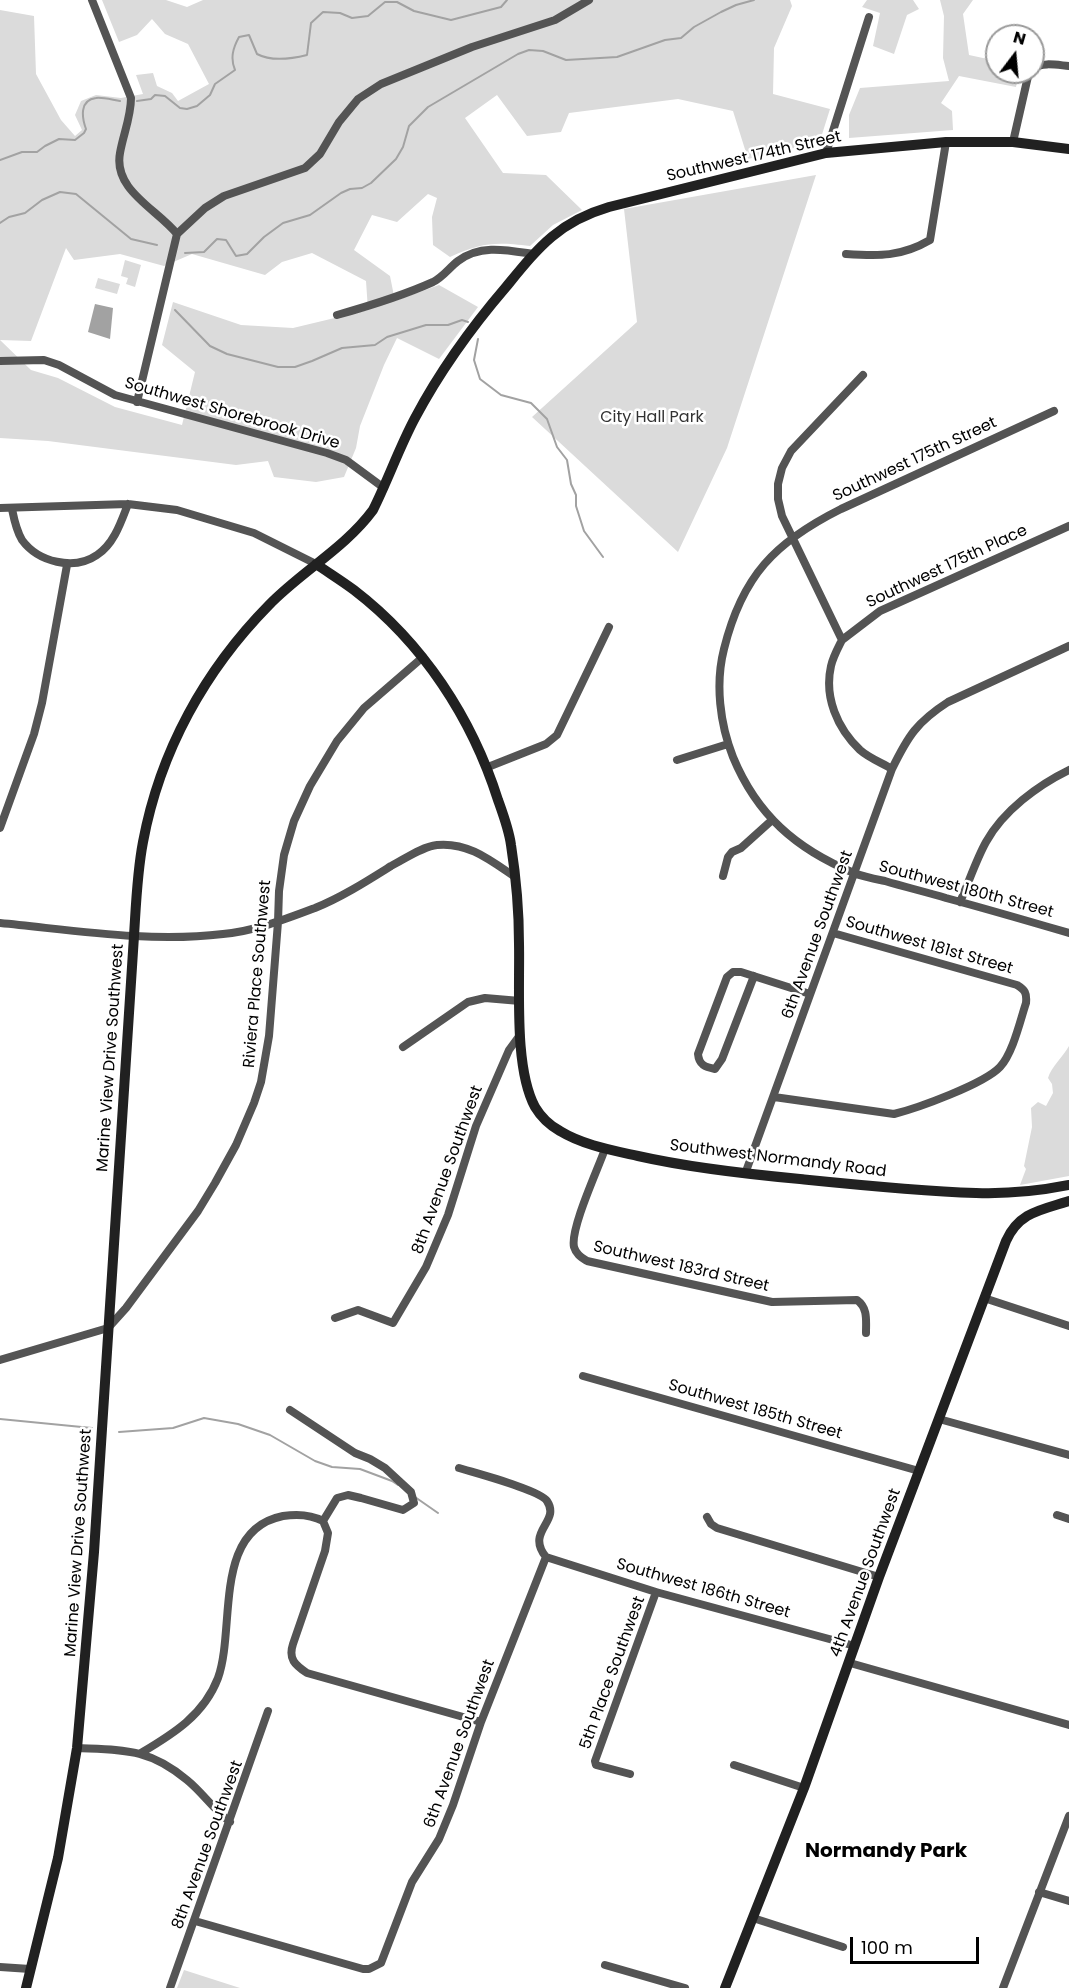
<!DOCTYPE html>
<html>
<head>
<meta charset="utf-8">
<style>
  body { margin:0 }
  #map { position:relative; width:1069px; height:1988px; overflow:hidden; background:#fff; font-family:Poppins,sans-serif }
  canvas { display:block }
  .north { position:absolute; left:985px; top:24px; width:60px; height:60px; box-sizing:border-box; background:#fff; border:2px solid #999; border-radius:50%; rotate:16deg; font-size:16px; font-weight:700; line-height:24px; text-align:center; color:#000 }
  .north::after { content:''; display:block; margin:auto; width:21px; height:27px; background:#000; clip-path:polygon(50% 0,100% 100%,50% 72%,0 100%) }
  .scale { position:absolute; left:850px; top:1937px; width:129px; height:27px; box-sizing:border-box; border:3px solid #000; border-top:0; padding-left:8px; font-size:18px; line-height:21px; white-space:nowrap; color:#000; -webkit-text-stroke:4px #fff; paint-order:stroke }
</style>
</head>
<body>
<div id="map">
<canvas width="1069" height="1988"></canvas>
<div class="north">N</div>
<div class="scale">100 m</div>
</div>
<script>
const ctx = document.querySelector('canvas').getContext('2d');
ctx.lineJoin = 'round';
function fillPath(path, color) {
  ctx.fillStyle = color;
  ctx.fill(path, 'evenodd');
}
function trace(path, color, width, dash) {
  ctx.strokeStyle = color;
  ctx.lineWidth = width;
  ctx.lineCap = dash ? 'butt' : 'round';
  ctx.setLineDash(dash || []);
  ctx.stroke(path);
}
function write(font, color, halo, rows, align = 'center') {
  ctx.font = font + ' Poppins,sans-serif';
  ctx.lineWidth = 5;
  ctx.setLineDash([]);
  ctx.textBaseline = 'middle';
  ctx.strokeStyle = halo;
  ctx.fillStyle = color;
  for (const [text, x, y, turn = 0] of rows) {
    ctx.save();
    ctx.translate(x, y);
    ctx.rotate((+turn || 0) * Math.PI / 180);
    ctx.textAlign = isNaN(turn) ? turn : align;
    if (halo) ctx.strokeText(text, 0, 0);
    ctx.fillText(text, 0, 0);
    ctx.restore();
  }
}
fillPath(new Path2D(`
  M102,0h64l21,7 16,-7h587l2,6 -18,42 -1,46 57,15 -11,35 -31,5 -40,10 -15,-48 -55,-12 -109,14 -8,19 -34,4 -30,-41 -32,23 38,55 43,2 36,35 -29,15 -23,21c-35,-4 -47,-4 -80,11l-17,-12 -1,-28 5,-19 -9,-4 -31,28 -25,-7 -18,35 36,26 5,25 44,-16 39,22 -39,52 -42,-21 -13,27 -24,61 -4,22 -12,29 -28,5 -42,-5 -6,-16 -32,4 -188,-24 -48,-3v-98l31,30 27,8 57,29 67,18 13,-53 -33,-27 11,-43 68,23 52,3 75,-18 -2,-29 -54,-28 -30,9 -17,13 -73,-21 -28,12 -44,-12 -46,6 -8,-12 -35,93 -31,-1v-330l34,6 2,58 25,46 14,16 7,-6 -7,-15 6,-14 15,-6 25,3 22,-4 -7,-19 17,-2 4,13 15,7 6,8 31,-17 -21,-40 -23,-10 -13,-15 -15,16 -18,7z
  M867,0h46l6,9 -12,6 -13,39 -21,-8 7,-33 -18,-6z
  M940,0h33l-10,14 6,41 28,6v11h22l-3,15 -57,-11 -18,27 11,8 1,19 -104,8v-23l11,-27 89,-7 -6,-23 1,-42z
  M816,175l-89,273 -49,104 -146,-135 105,-95 -13,-113z
  M125,260l16,5 -6,22 -9,-3 2,-6 -7,-2z
  M98,278l22,6 -3,10 -22,-6z
  M1069,1046v130l-49,9 6,-16 -2,-3 8,-39 -1,-19 7,-6 8,4 7,-13 -1,-9 -4,-6c3,-11 15,-21 21,-32z
  M184,1970l56,18h-63z`), '#dbdbdb');
fillPath(new Path2D(`
  M95,304l18,4 -3,31 -22,-7z`), '#a2a2a2');
trace(new Path2D(`
  M137,101l14,-2 4,-4 10,1 15,12 7,1 10,-3 13,-11 5,-11 20,-14c-5,-12 -2,-22 4,-33l10,-2 8,19c15,8 34,5 50,1l4,-32 12,-11 17,1 12,5 16,-2 17,-14h12l17,9 37,9 50,-13 6,-7
  M0,160l22,-8h15l8,-6 14,-7 16,1 9,-7 2,-4c-4,-11 -7,-29 10,-31 6,-1 17,2 24,3
  M0,223l9,-6 16,-4 17,-13 18,-8 16,2 55,45 26,6
  M185,253l19,-1 13,-13 9,1 10,16 11,-2 17,-17 19,-14 27,-8 31,-22 9,-4 12,-1 9,-5 25,-24 7,-12 6,-21 19,-19 90,-53 11,-4 14,1 23,9 51,-3 48,-17 16,-2 13,-11 27,-15 15,-7 18,-5
  M175,310l35,36 17,8 51,13h17l17,-6 30,-13 33,-3 12,-8 39,-12h22l14,-5 6,2
  M478,339l-4,21 6,19 21,16 30,8 16,16 10,28 10,13 4,24 5,11v11l8,25 19,26
  M0,1419l92,9
  M119,1432l54,-4 31,-10 34,6 32,11 45,26 17,6 28,2 32,12 6,4
  M415,1497l23,16`), '#a2a2a2', 2);
trace(new Path2D(`
  M92,0l39,98c0,19 -8,37 -11,55 -7,37 37,56 57,81
  M1033,68c10,-6 24,-3 36,-2
  M1013,142l16,-70
  M826,153l43,-136
  M177,234l28,-26 19,-12 81,-28 15,-14 19,-32 19,-23 23,-15 91,-37 83,-27 34,-20
  M846,254c33,2 55,3 84,-14l16,-98
  M337,315c32,-9 65,-19 96,-33 10,-5 16,-14 25,-21 22,-17 49,-11 75,-7
  M0,361l44,-1 15,5 56,30 212,58 19,7 38,28
  M863,375l-72,76 -9,17 -4,16v15l4,17 60,124c-4,8 -9,17 -11,26 -7,31 6,62 29,84 9,8 22,13 32,19
  M137,402l40,-168
  M1054,411l-213,98c-66,33 -99,67 -117,140 -9,35 -4,75 9,108 24,58 63,92 121,116 10,4 21,6 31,8 20,6 41,11 61,17 41,11 82,23 123,35
  M0,508l128,-4 49,6 77,23 62,31
  M12,509c2,10 4,21 10,31 16,22 52,31 75,15 17,-11 24,-33 31,-51
  M842,640l38,-29 189,-85
  M677,760l51,-16
  M488,767l58,-23 11,-9 52,-108
  M0,828l34,-94 8,-31 25,-138
  M723,876l5,-19 4,-5 9,-4 30,-27
  M960,902c9,-20 16,-42 26,-60 17,-31 52,-57 83,-72
  M0,923c73,7 149,20 223,11 32,-3 63,-15 92,-26 27,-11 52,-27 76,-42 14,-7 30,-19 46,-21 31,-3 53,15 78,32
  M754,976l-32,83 -7,10c-10,-2 -16,-4 -17,-15l29,-77 6,-5h8l69,22
  M403,1047l65,-45 17,-4 35,3
  M774,1097l120,17c24,-6 90,-30 106,-47 13,-14 20,-46 26,-64 1,-10 -1,-13 -9,-18l-184,-52
  M605,1149c-7,20 -35,80 -31,98 2,7 7,10 13,14l185,41 85,-2c11,8 9,20 9,33
  M745,1174l147,-405c16,-33 25,-47 56,-67l121,-56
  M984,1298l85,28
  M335,1318l23,-8 35,13 33,-56 22,-52 28,-89 33,-76 11,-15
  M0,1360l108,-32 18,-20 72,-97 17,-28 21,-38 18,-42 7,-21 8,-46 9,-114 1,-31 5,-36 10,-34 16,-35 27,-45 27,-33 59,-51
  M583,1376l336,95
  M290,1410l65,43 15,6 15,9 26,24 3,11 -11,7 -42,-12 -13,-3 -11,3 -14,23
  M939,1419l130,36
  M459,1468c16,5 81,22 88,33 14,21 -22,30 -1,56
  M1057,1515l12,4
  M707,1517l4,7 6,4 162,49
  M323,1521l5,12 -3,18 -32,93c-5,15 2,21 14,29l174,49
  M546,1557l110,35 199,54
  M850,1663l219,62
  M77,1748c46,2 72,0 110,32 16,13 25,28 43,42
  M141,1753c32,-19 63,-38 77,-75 18,-50 -6,-148 65,-162 13,-2 27,-2 40,5
  M734,1765l70,23
  M630,1774l-34,-9 -1,-4 61,-169
  M1039,1892l30,9
  M753,1918l90,29
  M195,1921l168,48h6l12,-6 31,-81 27,-43 14,-34 28,-83 65,-165
  M605,1965l80,23
  M0,1967l30,2
  M170,1988l98,-277
  M1003,1988l66,-172`), '#545454', 8);
trace(new Path2D(`
  M316,564c13,9 26,17 38,26 69,53 118,128 144,210 5,14 11,30 13,45 5,32 8,67 8,99 1,45 -5,124 16,163 6,10 14,18 25,24 23,14 51,19 78,25 53,12 108,18 162,23 59,6 117,12 176,14 30,1 63,-2 93,-8
  M26,1988l32,-130 19,-110 17,-196 40,-616c2,-31 3,-63 9,-94 17,-91 62,-172 126,-237 33,-34 76,-57 104,-95 15,-30 26,-62 42,-92 26,-49 55,-89 91,-131 32,-39 52,-65 103,-80l217,-54 120,-11h67l56,7
  M725,1988l79,-200 75,-211 127,-336c13,-29 35,-31 63,-40`), '#212121', 10);
write('16px', '#000', '#fff', [
  ["Southwest 174th Street",754,157,-13],
  ["Southwest Shorebrook Drive",232,414,16],
  ["Southwest 175th Street",915,460,-25],
  ["Southwest 175th Place",947,567,-25],
  ["Southwest 180th Street",966,890,15],
  ["6th Avenue Southwest",818,935,-70],
  ["Southwest 181st Street",929,946,16],
  ["Riviera Place Southwest",258,974,-85],
  ["Marine View Drive Southwest",111,1058,-86],
  ["Southwest Normandy Road",778,1159,7],
  ["8th Avenue Southwest",448,1170,-70],
  ["Southwest 183rd Street",681,1267,13],
  ["Southwest 185th Street",755,1410,16],
  ["Marine View Drive Southwest",79,1543,-86],
  ["4th Avenue Southwest",866,1573,-70],
  ["Southwest 186th Street",703,1589,16],
  ["5th Place Southwest",613,1673,-70],
  ["6th Avenue Southwest",460,1744,-70],
  ["8th Avenue Southwest",208,1845,-70]
]);
write('16px', '#323232', '#fff', [
  ["City Hall Park",652,418]
]);
write('bold 20px', '#000', '#fff', [
  ["Normandy Park",886,1852]
]);
</script>
</body>
</html>
